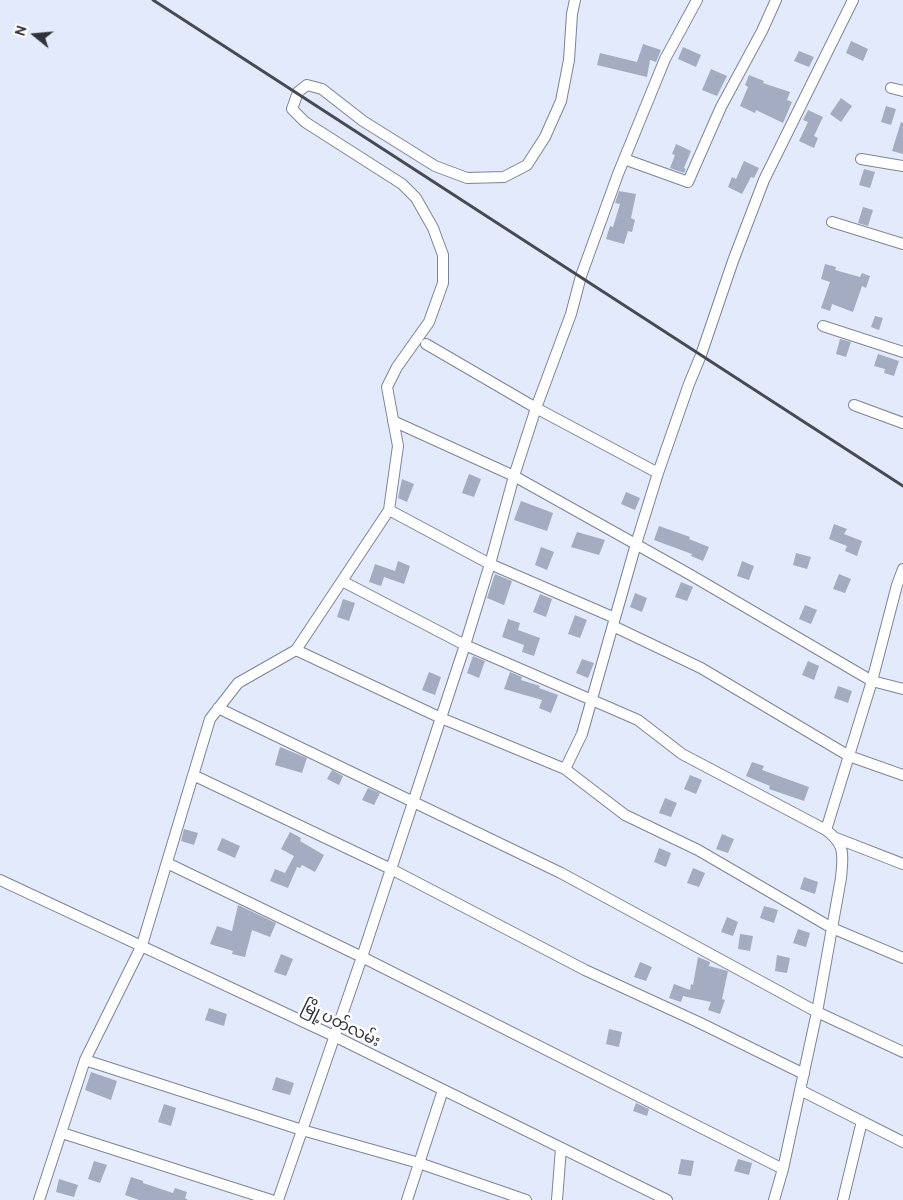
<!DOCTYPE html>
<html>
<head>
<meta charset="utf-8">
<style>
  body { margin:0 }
  #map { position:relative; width:903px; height:1200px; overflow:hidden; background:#e3eafb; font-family:Cabin,sans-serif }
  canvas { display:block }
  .north { position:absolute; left:10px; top:10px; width:50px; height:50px; -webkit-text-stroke:4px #fff; paint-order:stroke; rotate:287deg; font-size:14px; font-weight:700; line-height:20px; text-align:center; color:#2f323a }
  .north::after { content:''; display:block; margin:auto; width:18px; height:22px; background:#2f323a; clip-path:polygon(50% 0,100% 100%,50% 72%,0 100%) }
</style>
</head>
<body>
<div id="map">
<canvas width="903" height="1200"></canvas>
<div class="north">N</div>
</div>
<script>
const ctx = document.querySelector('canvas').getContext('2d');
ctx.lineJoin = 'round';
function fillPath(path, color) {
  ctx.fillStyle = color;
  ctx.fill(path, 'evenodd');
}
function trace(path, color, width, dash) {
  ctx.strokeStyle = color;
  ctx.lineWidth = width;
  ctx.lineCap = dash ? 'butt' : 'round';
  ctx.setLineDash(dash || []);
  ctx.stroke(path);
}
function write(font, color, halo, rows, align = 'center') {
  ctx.font = font + ' Cabin,"Noto Sans Myanmar",sans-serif';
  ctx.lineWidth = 5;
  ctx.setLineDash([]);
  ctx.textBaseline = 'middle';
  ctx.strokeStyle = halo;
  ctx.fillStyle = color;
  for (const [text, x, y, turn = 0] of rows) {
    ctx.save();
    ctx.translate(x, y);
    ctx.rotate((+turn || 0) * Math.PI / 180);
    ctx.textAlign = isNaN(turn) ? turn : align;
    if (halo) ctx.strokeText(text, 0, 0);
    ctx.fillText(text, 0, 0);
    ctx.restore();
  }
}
fillPath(new Path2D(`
  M851,41l17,8 -5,12 -17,-8z
  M643,44l18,6 -5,12 -6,-2 -3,17 -50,-12 3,-12 37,9z
  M683,47l18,8 -5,12 -18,-8z
  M799,51l15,6 -5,10 -15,-6z
  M711,69l16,7 -10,20 -15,-6z
  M749,75l15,6 -1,2 27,9 -3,8 5,2 -9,21 -27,-13 -1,3 -15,-7 8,-19 -3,-2z
  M841,98l11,8 -11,16 -11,-8z
  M886,106l10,3 -5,16 -10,-3z
  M808,110l15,7 -9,19 4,2 -4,10 -15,-7 9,-19 -5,-2z
  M901,122l2,1v31l-11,-3z
  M676,144l15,7 -7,17 2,1 -2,4 -14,-5 5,-13 -3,-1z
  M744,161l15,7 -5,10 -3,-1 -9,17 -14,-7 4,-10 4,2z
  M864,169l11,3 -5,16 -11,-3z
  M619,191l17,3 -5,24 4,2 -3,12 -4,-1 -4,13 -18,-5 4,-13 3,1 7,-23 -5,-1z
  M863,207l10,3 -5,16 -10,-3z
  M825,264l11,3 -1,3 25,7 2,-4 8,3 -4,12 -4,-2 -9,26 -21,-8 -2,7 -9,-3 9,-26 -9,-3z
  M875,316l8,2 -4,12 -8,-3z
  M840,339l11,3 -5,15 -10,-3z
  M878,354l21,7 -5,15 -10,-3 1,-4 -11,-3z
  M469,474l12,5 -7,18 -12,-4z
  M402,479l12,5 -7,18 -9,-4z
  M626,492l14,6 -5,12 -14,-6z
  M521,501l32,12 -6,18 -33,-11z
  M834,524l13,5 -3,5 18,7 -5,15 -12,-5 2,-5 -18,-7z
  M659,526l31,11 -1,2 20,8 -6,14 -12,-5 1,-2 -38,-14z
  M577,532l28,8 -6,15 -28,-8z
  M541,547l13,5 -7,18 -12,-5z
  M796,553l15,4 -4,12 -14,-4z
  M398,561l12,5 -6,18 -20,-7 -3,9 -12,-4 6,-18 20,7z
  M742,561l12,5 -5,14 -12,-4z
  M495,574l17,7 -8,24 -17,-7z
  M839,574l12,5 -6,14 -12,-4z
  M681,582l12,5 -6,14 -12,-4z
  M635,593l12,5 -5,14 -12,-5z
  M540,594l12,5 -6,18 -13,-5z
  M343,599l12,4 -6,18 -12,-4z
  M805,605l12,5 -6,14 -12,-5z
  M575,615l12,5 -7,18 -12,-4z
  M508,619l12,4 -2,7 22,8 -6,18 -12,-4 2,-7 -22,-8z
  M473,656l12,5 -6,17 -12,-5z
  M582,659l12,4 -6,15 -12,-5z
  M808,661l11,5 -5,14 -12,-5z
  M429,672l12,5 -6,18 -13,-5z
  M510,672l12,5 -1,3 19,6 -1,2 19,7 -7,18 -12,-5 3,-8 -38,-11z
  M838,686l14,5 -4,12 -14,-5z
  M280,747l27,11 -5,15 -27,-8z
  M752,762l12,4 -2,4 47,17 -5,14 -35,-12 1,-3 -24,-10z
  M332,770l11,6 -4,9 -12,-6z
  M690,775l12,5 -6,14 -12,-5z
  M368,788l12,5 -6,12 -12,-5z
  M665,798l12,5 -6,14 -12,-4z
  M184,829l14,4 -4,12 -13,-4z
  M290,832l11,6 -1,3 24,14 -9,17 -13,-7 -2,3 -3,-1 -9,21 -18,-7 5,-12 10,4 9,-17 -13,-7z
  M722,834l12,5 -6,14 -12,-4z
  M222,838l18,8 -5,12 -18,-8z
  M659,848l12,5 -5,14 -12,-5z
  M693,868l12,5 -6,14 -12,-4z
  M804,877l14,5 -3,12 -15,-5z
  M238,905l38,18 -6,14 -18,-7 -7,27 -13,-3 1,-3 -23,-7 7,-18 15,5z
  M764,906l14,4 -4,13 -14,-5z
  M727,917l11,5 -5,14 -12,-4z
  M798,929l12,4 -4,14 -13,-4z
  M740,934l13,2 -3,15 -12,-2z
  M281,954l12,5 -7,17 -12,-4z
  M777,955l13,3 -3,15 -12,-2z
  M698,957l12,5 -1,4 19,5 -6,28 3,1 -5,14 -12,-4 3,-8 -28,-6 -2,6 -12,-4 5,-14 16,6 1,-6 2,1z
  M640,962l12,5 -6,14 -12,-4z
  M209,1008l18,6 -3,12 -19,-6z
  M609,1029l13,3 -3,15 -13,-3z
  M91,1072l26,9 -6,19 -26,-10z
  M276,1077l18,6 -4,12 -18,-5z
  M636,1103l13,6 -2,7 -14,-5z
  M164,1104l12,4 -5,18 -13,-4z
  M681,1159l13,2 -3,15 -13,-2z
  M738,1159l14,4 -3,12 -15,-4z
  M94,1161l13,4 -7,18 -12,-4z
  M131,1177l12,4v2l30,10 2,-5 12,4 -2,6 3,2h-49l-14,-5z
  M59,1179l19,6 -4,12 -18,-5z`), '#a3acc0');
const minor = new Path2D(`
  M891,88l12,3
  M624,159l64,23 33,-75 41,-76 14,-31
  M861,159l42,7
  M832,222l71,22
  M823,326l80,26
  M426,344l110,64 122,65
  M854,405l49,18
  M393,421l121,55 175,98 183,107 31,8
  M389,510l101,54 125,54
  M342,581l123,64 173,75 44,34 144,76c20,15 17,25 15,48l-24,134 -34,157 -9,31
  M613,626l88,42 148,88 54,19
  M296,650l145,68 124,51 60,46 73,35 134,78 71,30
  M218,708l343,165 256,139 86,40
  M565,769l17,-35 54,-190 22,-71 31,-89 12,-29 32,-94 31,-81 89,-180
  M193,775l198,94 194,101 113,52 106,52
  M826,830l46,-149 25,-96 6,-16
  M836,838l67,26
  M167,863l195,94 421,212
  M0,880l334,156 333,164
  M85,1060l217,70 117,33 107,37
  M800,1090l103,52
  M62,1133l209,67
  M39,1200l46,-140 57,-115 68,-226 28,-36 58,-33 93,-140 9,-64 -11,-59 10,-20 32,-45 14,-39v-28l-10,-27 -17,-30 -14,-14 -97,-62 -13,-13 6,-17 9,-7 15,4 41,32 72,45 32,12 37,-1 23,-12 18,-28 16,-36 8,-41 3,-46 3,-14
  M278,1200l84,-243 103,-312 25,-81 24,-88 22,-68 35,-94 10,-38 37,-102 47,-115 32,-59
  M407,1200l36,-110
  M557,1200l4,-52
  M843,1200l19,-79`);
trace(minor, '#7c8497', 12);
trace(minor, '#fff', 10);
trace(new Path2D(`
  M153,0l750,486`), '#464a53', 3);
write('16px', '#2f323a', '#fff', [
  ["မြို့ပတ်လမ်း",341,1024,26]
]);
</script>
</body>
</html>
